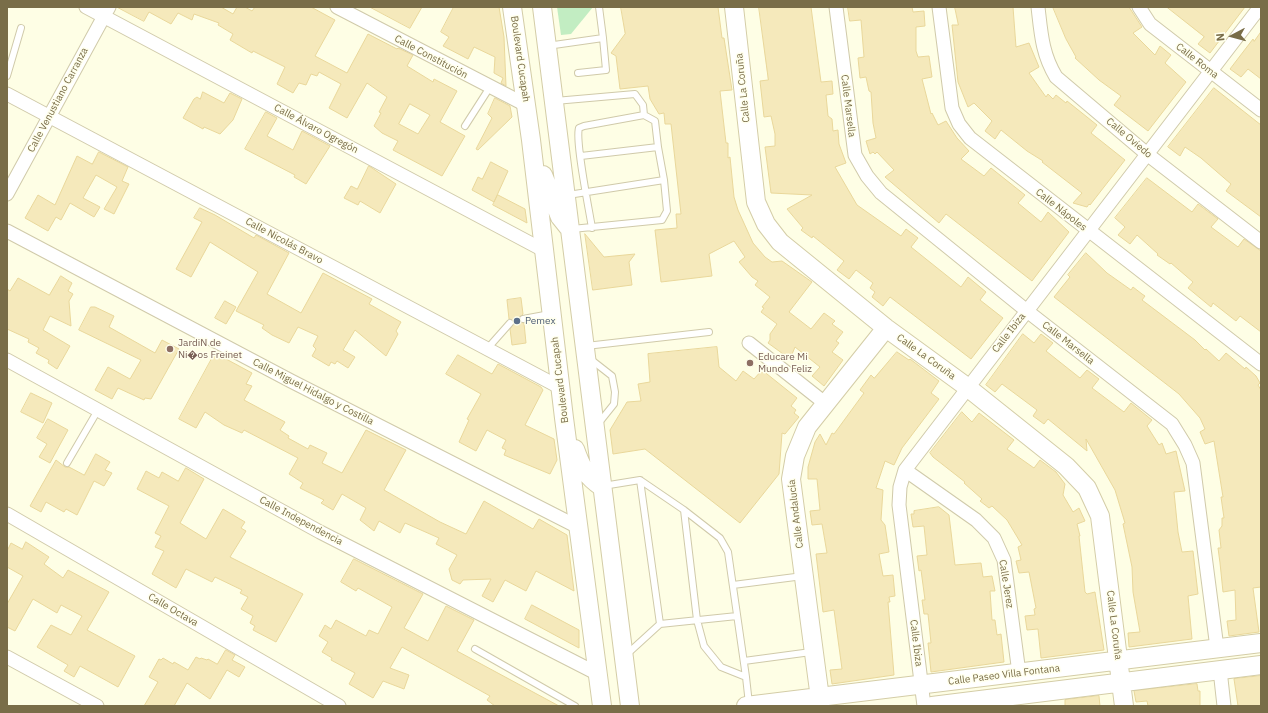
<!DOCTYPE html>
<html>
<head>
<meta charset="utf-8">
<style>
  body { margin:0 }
  #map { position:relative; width:1268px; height:713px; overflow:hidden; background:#fefee5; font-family:"IBM Plex Sans",sans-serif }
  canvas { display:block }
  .frame { position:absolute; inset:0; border:8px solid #796d48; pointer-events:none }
  .north { position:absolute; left:1212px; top:16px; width:40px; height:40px; -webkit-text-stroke:3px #ffffed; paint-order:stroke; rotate:264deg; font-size:11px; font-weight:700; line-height:16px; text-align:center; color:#796d48 }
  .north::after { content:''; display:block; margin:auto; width:14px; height:18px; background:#796d48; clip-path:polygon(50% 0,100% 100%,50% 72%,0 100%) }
</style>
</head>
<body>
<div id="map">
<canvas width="1268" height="713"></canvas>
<div class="frame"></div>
<div class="north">N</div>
</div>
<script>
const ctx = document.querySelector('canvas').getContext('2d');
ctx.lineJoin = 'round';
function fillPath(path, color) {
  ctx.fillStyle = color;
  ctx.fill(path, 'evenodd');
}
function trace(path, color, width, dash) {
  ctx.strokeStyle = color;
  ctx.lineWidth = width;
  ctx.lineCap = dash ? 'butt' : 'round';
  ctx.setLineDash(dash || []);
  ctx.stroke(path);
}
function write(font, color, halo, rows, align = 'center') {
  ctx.font = font + ' "IBM Plex Sans",sans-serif';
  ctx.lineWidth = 3;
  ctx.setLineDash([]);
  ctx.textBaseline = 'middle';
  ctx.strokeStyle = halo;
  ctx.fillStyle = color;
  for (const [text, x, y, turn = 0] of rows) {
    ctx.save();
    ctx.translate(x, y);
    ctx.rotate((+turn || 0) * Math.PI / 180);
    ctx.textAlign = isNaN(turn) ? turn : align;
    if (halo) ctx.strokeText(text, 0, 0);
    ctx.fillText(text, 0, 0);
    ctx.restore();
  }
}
fillPath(new Path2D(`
  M593,7l-22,27 -10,1 -4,-28z`), '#c2edc2');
const building = new Path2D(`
  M117,7h104l12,7 4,-7h8l7,4 3,-4h56l24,13 -20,36 32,17 21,-39 29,15 1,-1 15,7 -6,11 26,16 1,-3 23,12 -17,31 25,14 -23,40 -49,-26 5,-9 -16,-8 -8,-7 7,-13 -2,-1 8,-15 -20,-14 -20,35 -18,-10 12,-24 -22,-12 -2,4 -6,-2 -5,11 -7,-2 -6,10 -16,-9 8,-17 -32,-16 -1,2 -22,-13 3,-6 -15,-9 1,-2 -25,-9 -2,6 -14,-7 -7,11 -22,-12 -5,9zM410,104l20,11 -12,19 -19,-10z
  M370,7h52l-12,21z
  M454,7h45l5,30 2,49 -5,-3 2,-5 -9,-5 1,-16 -21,-10 -6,12 -25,-13 6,-9 -8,-5z
  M621,7h97l4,31h2l8,52 -12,1 6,52h2v15l2,-1 4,40 4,13 15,33 12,14 7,5 10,-1 30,21 -23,30 22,17 13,-16 11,8 -3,3 11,8 -7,9 3,2 -7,9 11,8 -19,26 -12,-10 8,-9 -25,-20 -5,12 -22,-16 2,-3v-6l7,-10 -16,-12 3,-4 -2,-1 8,-10 -15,-12 3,-4 -6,-4 -13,-15 6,-5 -11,-16 -25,13 3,22 -51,6 -6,-52 22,-2 -1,-14h5l-10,-90h-6l-1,-11 -5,1 -9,-15 -2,-13 -28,3 -4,-33 -5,-3 14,-19z
  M759,7h52l10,75 11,-1 1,13 -7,1 2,21 4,3 1,12 5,-1 1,14 7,19 -11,4 22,38 44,31 5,-7 12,9 -7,9 50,40 7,-10 18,15 -6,8 23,18 -32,41 -81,-62 -7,9 -11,-9 3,-5 -5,-4 3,-5 -17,-13 -7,9 -12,-9 7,-9 -31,-25 -1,2 -11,-8 2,-2 -16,-19 25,-14 -41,-2 -6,-46 10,-1v-12l-4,-18 -7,1 -4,-36 8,-1z
  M848,7h64l1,5 11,-1 1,15 -9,1v24l2,6 11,-1 3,21 -10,2 9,35 1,-1 6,12 8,-4 11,17 12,13 -8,8 23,17 7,-8 34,27 -7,8 23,19 7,-10 21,20 -37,49 -86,-67 -7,9 -54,-46 9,-7 -17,-18 -2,2 -2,-2 -3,2 -4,-13 10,-3 -3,-15 -2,-31 -2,-1 -3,-14 -6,1 -2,-20 6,-1 -3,-37 -11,1z
  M955,7h58l3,40 13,-4 10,24 -10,6 17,24 2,-3 5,5 3,-4 10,8 1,-2 30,24 -6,8 34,27 -35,45 -1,-1 -2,3 -14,-4 9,-10 -40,-31 1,-1 -16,-10 -26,-21 -6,9 -10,-8 7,-10 -18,-18 -6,4 -10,-25 -6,-57h6z
  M1053,7h76l13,20 -9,6 22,22 5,-9 11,9 -6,8 21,19 -38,49 -34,-26 7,-9 -22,-16 -24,-22 1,-1 -10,-18z
  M1167,7h78l-35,46 -12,-9 6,-7z
  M1261,32v47l-13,-10 -7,8 -11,-8 23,-30 1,2z
  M1214,88l47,37v92l-35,-26 5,-7 -30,-26 -16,-11 -5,9 -12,-9z
  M203,92l21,11 6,-10 12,6 -9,21 -13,14 -16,-7 -1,2 -20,-11 11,-19 3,-2 3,2z
  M495,98l15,8 2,11 -34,33 -2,-1 16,-31 -4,-4z
  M266,112l11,6 -10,18 26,14 9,-19 28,15 -24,38 -12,-7 1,-2 -50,-26z
  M99,152l29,15 -6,14 7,3 -15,30 -10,-5 13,-22 -21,-12 -13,23 17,9 -6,10 -24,-14 -9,17 -5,-3 -8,14 -23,-13 13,-23 17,10 22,-49 15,8z
  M491,162l17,9 -14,31 -22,-12 6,-13 4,2z
  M369,166l27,18 -16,29 -20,-12 -2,4 -14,-7 7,-12 6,3z
  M1147,178l45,34 6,-8 20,15 -7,8 27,20 6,-8 17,12v81l-21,-16 -4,5 -23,-18 -2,4 -23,-19 5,-6 -22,-19 -1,1 -13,-9 1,-1 -21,-19 -7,9 -12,-9 7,-8 -10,-9z
  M498,195l27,14 2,14 -34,-18z
  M200,208l15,7 39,23 2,-3 33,18 -22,41 34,19 22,-40 49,26 -3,5 32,18 -5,9 2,3 -12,22 -31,-26 -12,20 12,7 -7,11 -11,-7 -2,3 -4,-2 -2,4 -17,-10 4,-7 -3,-3 5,-10 -20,-9 -9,16 -17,-8 -10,-7 2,-3 -28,-14 22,-39 -48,-30 -19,35 -15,-8 26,-47 -8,-4z
  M585,234l19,23 31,-3 -6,8 3,23 -39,5z
  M1086,253l21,20 24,17 2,-3 9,7 3,2 -3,4 53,40 10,10 1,-1 13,12 7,-8 19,16 1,-2 10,9 4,7 -2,2 3,5v197l-8,1 6,44 -30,4 -2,-15 9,-1 -1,-30 -12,2 -3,-29 -2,-15h3l-2,-18 3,-4v-8h2l-3,-21h2l-9,-56 -9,3 -5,-12 5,-3 -5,-11 -21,-24 -125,-97 16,-20 -2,-2z
  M61,276l11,7 -4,8 5,3 -4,7 2,25 -21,-10 -7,14 27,16 -13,23 -9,-6 1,-3 -13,-7 3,-5 -11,-6 1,-3 -22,-10v-40l3,2 8,-13 31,17z
  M521,298l2,16 -4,5 1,3 4,1 2,20 -14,2 -2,-16 4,-7 -5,-3 -2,-19z
  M225,301l11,6 -10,17 -11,-6z
  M91,307h4l19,9 -5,11 46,26 7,-13 17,9 -28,50 -6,-1 -1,2 -26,-12 -6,11 -17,-9 13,-23 22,12 11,-19 -62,-30z
  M1023,334l11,9 7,-9 12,9 -7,8 34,27 7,-8 12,9 -7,9 32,24 7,-9 21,17 -5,6 12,19 3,-2 4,11 10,-3 9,40 -11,1 4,40 4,20 11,-1 5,43 -10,2 4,43 -63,8 -1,-14 12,-1 -7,-40 -1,-25 -9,-43 2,-1 -10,-33 -29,-51 1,12 -39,-32 -4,5 -11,-8 4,-6 -35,-26 -7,8 -9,-7z
  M717,347l2,20 17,14 7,-10 11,8 8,-9 35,28 -6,8 5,4 -2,3 5,4 -14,17 -3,-1 -3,41 -39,49 -95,-74 -32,5 -3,-24 17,-28 14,-1 -3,-17 12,-2 -2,-28z
  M897,352l12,8 1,-1 29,22 -8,12 8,6 -37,49 -8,17 -9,-4 -9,27 7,2 -2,30 4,5 4,27 -10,2 4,22 10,-1 2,21 -6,1 1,5h-2l6,73 -62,9 -2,-14 12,-1 -8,-59 -11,2 -7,-58 11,-1 -5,-29 -10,1 -2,-14 10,-1 -3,-31h-9v-12l7,-25 5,-8 6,11 6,-12 2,1 30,-41 -4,-3 11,-15 3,3z
  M215,353l37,20 -6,11 6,2 -8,14 41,22 -5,8 9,6 -1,2 20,11 2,-4 17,8 -5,10 20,10 24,-43 40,20 -22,40 56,32 26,12 18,-33 49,28 6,-10 28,16 7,56 -38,-20 -10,20 -21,-11 -12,22 -11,-6 9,-17 -28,1 -3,4 -8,-4 -3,-11 8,-14 -21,-11 3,-6 -34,-15 -5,10 -21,-12 -5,10 -14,-11 6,-12 -24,-14 -9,16 -12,-7 3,-3 -24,-12 3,-5 -14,-9 9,-16 -54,-28 -2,3 -18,-8 -19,-13 -9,16 -17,-9z
  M458,355l34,19 6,-10 43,23 2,3 -18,35 29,14 3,21 -7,14 -46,-19 2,-5 -4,-2 4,-8 -19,-10 -11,21 -17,-9 10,-22 -2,-1 14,-25 -35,-20z
  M31,393l21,10 -9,20 -22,-11z
  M962,412l10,10 7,-9 35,27 -7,9 27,19 6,-8 16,12 9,12 -2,11 10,17 6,-4 6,13 -8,3 3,12h-1l6,56 2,2 8,-2 9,58 -63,8 -3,-29 -11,1 -2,-14 10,-1 -1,-6 2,-1 -7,-36 -10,1 -3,-12 5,-1 -3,-13 4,-2 -15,-25 -15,-14 -3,2 -9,-7 2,-2 -18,-16 1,-1 -32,-25 -3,-4z
  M48,419l20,11 -18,33 -11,-6 8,-13 -10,-6z
  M96,454l14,8 -5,8 7,3 -8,13 -10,-5 -17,34 -11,-6 -2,3 -18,-10 -5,10 -11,-6 26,-46 9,7h4l15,8z
  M186,468l18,11 -24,44 26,16 17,-30 22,13 -4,6 5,3 -16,26 73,37 -27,48 -23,-12 2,-4 -5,-3 3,-7 -12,-7 7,-12 -8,-4 2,-3 -27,-13 -3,5 -26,-13 -10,19 -24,-14 12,-23 -9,-4 6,-11 -6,-3 14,-27 -32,-17 9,-18 13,7 3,-6 16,9z
  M939,507l10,8 6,50 26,-2 2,14 9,-1 3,15h-5l2,29h3l2,15 4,-1 3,28 -73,10 -3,-29h3l-3,-29h-4l-2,-14h3l-4,-30 -2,1 -2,-15 10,-1 -3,-29 -11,1 -2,-13h3v-3z
  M26,542l23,15 -5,7 19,14 5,-8 41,22 -22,38 48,26 -17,31 -38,-21 -6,11 -10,-6 4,-6 -31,-18 14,-22 20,10 11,-19 -21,-11 -4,8 -24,-14 -18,32 -8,-4v-23l16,-28 -16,-9v-16l4,-8 11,6z
  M354,559l69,35 -19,34 24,13 18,-35 28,14 -17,31 102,55h-64l-8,-6 3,-4 -88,-49 -12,21 19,7 -5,14 -21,-8 -10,17 -24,-14 6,-11 -24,-13 1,-2 -10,-6 6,-10 -9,-6 6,-11 6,4 5,-9 30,16 3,-6 9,4 14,-27 -34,-19 -2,3 -15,-9z
  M532,605l47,25v18l-54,-29z
  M226,650l9,5 -3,5 13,7 -6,10 -12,-7 -17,29 -23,-16 -13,23h-30l14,-24 -9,-5 10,-18 2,1 2,-2 10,6 1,-2 14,8 8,-13 4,2 1,-1 6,2 1,-1 9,5z
  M1261,676v30h-23l-4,-27z
  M1197,684l1,7h2v15h-52l-1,-5 -11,1 -2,-11z
  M1099,696l1,10h-35v-6z`);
fillPath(building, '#f5e9bb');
trace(building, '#e9d79a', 1);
const lane = new Path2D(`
  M599,7l4,31
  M547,46l56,-8 3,32 -28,3
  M7,76l14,-48
  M555,101l80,-7 8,11 1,10
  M465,126l25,-39
  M658,147l6,33
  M581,156l77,-9 -3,-26 -11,-6 -60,11 -5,2c-4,13 10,81 13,100
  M568,195l96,-15 3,31 -5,9 -90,9
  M523,319l27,-5
  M586,346l123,-14
  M487,349l23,-26
  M589,358l23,18 3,16 -1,12 -16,20
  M67,463l31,-53
  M640,480l20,144 77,-8
  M603,486l37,-6 44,30 36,28 8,14 18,125
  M684,510l13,110 7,26 17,21 25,10 3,27
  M733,585l70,-9
  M475,649l100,57
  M626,655l34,-31
  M744,661l67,-9`);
const street = new Path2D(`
  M86,7l459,244
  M337,7l189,98
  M836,7l19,148 12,21 14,17 146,118 145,113 13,21 8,18 24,185
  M939,7l13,101 7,16 11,14 291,226
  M1038,7c3,26 4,47 18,70l91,77 114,88
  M1139,7l11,17 111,86
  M7,94l554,294
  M7,194l102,-187
  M7,231l284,150 287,146
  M749,343l77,61
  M7,360l313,172 278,142
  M905,470l71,50 18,18 10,22 15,113
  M7,514l332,192
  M7,657l90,49
  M1220,670l4,36
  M924,706l-25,-201 1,-18 5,-17 355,-463`);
const secondary = new Path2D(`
  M512,7l19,133 33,278 38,288
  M542,7l88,699
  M734,7l22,195 10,22 14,18 106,86 81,59 99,79 21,22 13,28 24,190
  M543,175l17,42 8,10
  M575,449c6,17 11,28 27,38
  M746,706l515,-63
  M821,706l-30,-227 4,-23 12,-29 79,-99
  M932,706l329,-41`);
trace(lane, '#d0caaa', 8);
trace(street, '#d0caaa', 15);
trace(secondary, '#d4cda7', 20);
trace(lane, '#fff', 6);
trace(street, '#fff', 13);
trace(secondary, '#fff', 18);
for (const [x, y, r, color] of [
  [517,321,4,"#5c6f8a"],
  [170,349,4,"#8d6e63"],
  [750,363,4,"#8d6e63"]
]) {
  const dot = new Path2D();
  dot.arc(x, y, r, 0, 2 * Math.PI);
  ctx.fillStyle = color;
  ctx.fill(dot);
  trace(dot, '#ffffed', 1.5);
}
write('10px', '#796d48', '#ffffed', [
  ["Calle Constitución",431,57,28],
  ["Boulevard Cucapah",520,59,82],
  ["Calle Roma",1197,61,38],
  ["Calle La Coruña",743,88,-96],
  ["Calle Venustiano Carranza",58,100,-62],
  ["Calle Marsella",848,106,83],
  ["Calle Álvaro Ogregón",316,129,28],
  ["Calle Oviedo",1129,138,40],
  ["Calle Nápoles",1061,210,38],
  ["Calle Nicolás Bravo",284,241,28],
  ["Calle Ibiza",1009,333,-52],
  ["Calle Marsella",1068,343,38],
  ["Calle La Coruña",926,357,36],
  ["Boulevard Cucapah",560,380,-97],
  ["Calle Miguel Hidalgo y Costilla",313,392,27],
  ["Calle Andalucía",796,514,-97],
  ["Calle Independencia",301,521,28],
  ["Calle Jerez",1006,584,81],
  ["Calle Octava",173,610,30],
  ["Calle La Coruña",1114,625,83],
  ["Calle Ibiza",916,643,83],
  ["Calle Paseo Villa Fontana",1004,675,-7]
]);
write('10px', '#4e5e75', '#ffffed', [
  ["Pemex",525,321]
], 'left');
write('10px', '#785e54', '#ffffed', [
  ["JardiN de",178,343],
  ["Ni�os Freinet",178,355],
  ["Educare Mi",758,357],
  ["Mundo Feliz",758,369]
], 'left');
</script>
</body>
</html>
